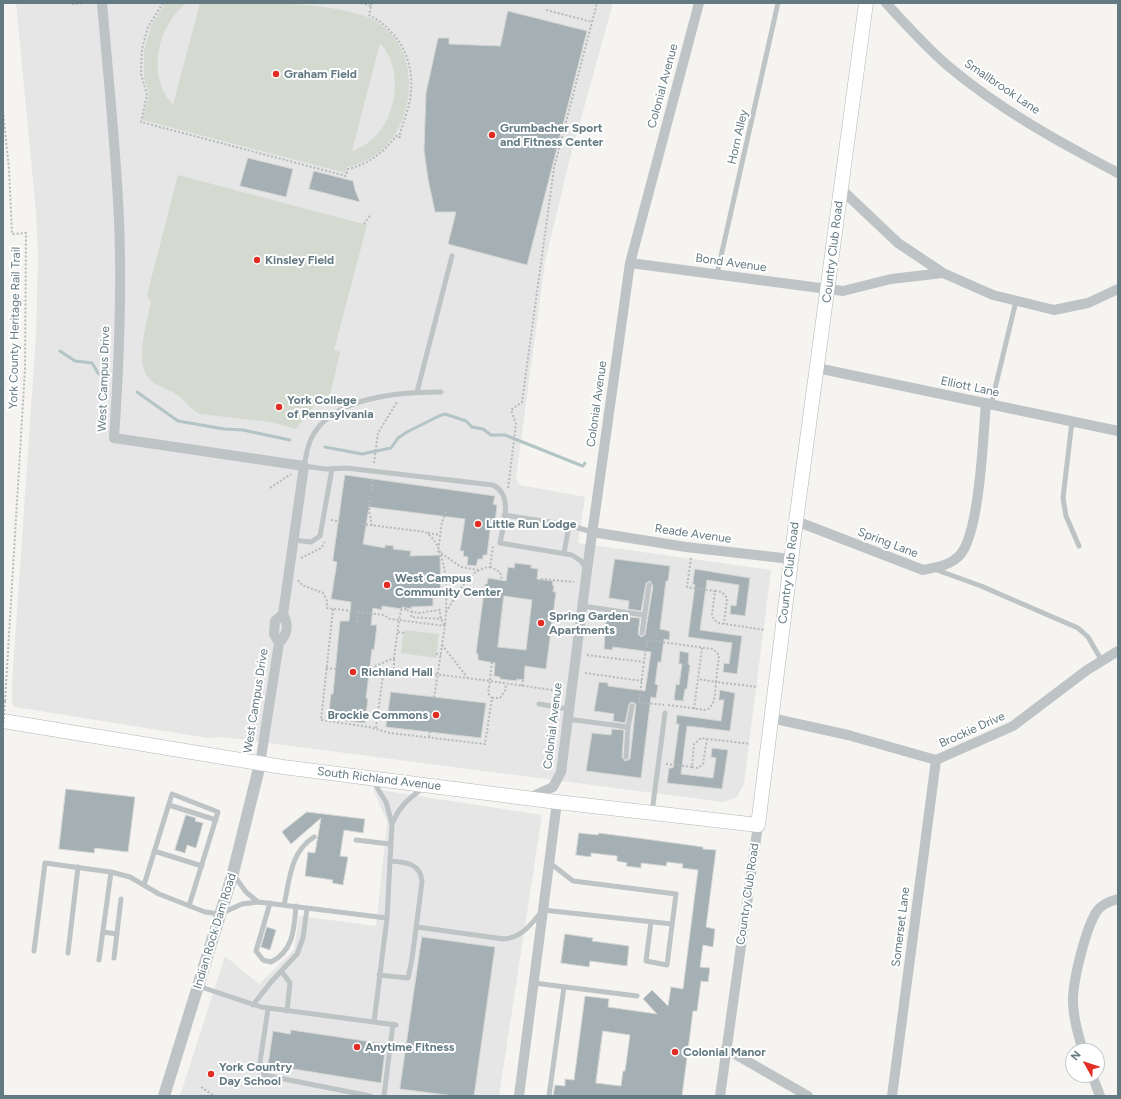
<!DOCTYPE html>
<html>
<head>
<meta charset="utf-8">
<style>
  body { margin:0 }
  #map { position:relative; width:1121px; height:1099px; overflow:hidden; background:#f5f4f1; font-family:Figtree,sans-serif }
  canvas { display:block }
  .frame { position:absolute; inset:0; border:4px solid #647a82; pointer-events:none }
  .north { position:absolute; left:1065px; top:1043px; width:40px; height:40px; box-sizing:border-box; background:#fff; border:1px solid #c1cacd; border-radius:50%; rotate:309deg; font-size:11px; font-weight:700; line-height:16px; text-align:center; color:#647a82 }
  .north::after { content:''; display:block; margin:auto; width:14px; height:18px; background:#e22d24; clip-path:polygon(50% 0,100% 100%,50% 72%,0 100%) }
</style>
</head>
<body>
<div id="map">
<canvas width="1121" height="1099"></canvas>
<div class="frame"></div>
<div class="north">N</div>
</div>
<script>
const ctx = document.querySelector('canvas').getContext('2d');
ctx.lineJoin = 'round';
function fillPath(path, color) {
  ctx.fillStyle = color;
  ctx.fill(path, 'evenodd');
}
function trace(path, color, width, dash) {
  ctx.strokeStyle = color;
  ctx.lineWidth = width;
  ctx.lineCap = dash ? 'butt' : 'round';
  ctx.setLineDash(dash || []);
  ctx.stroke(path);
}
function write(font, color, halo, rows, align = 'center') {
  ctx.font = font + ' Figtree,sans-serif';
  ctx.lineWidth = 4;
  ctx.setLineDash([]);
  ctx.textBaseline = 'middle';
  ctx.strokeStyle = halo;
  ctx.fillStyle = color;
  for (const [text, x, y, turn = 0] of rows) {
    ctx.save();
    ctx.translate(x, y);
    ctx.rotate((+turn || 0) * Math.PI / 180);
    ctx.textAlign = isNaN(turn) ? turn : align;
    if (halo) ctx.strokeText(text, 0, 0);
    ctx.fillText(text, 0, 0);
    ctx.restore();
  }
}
fillPath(new Path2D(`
  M16,3h597l-44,159 -24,100 -29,216 4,7 65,12 -7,46 193,27 -27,214 -7,13 -14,5 -501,-65 -14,1 -193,-31 -3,-4v-19l24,-348 2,-79 -2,-45z
  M373,789l169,26 -43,281h-319l45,-140 34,28 35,-34 5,-34 77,10 11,-104z`), '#e5e6e5');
fillPath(new Path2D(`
  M165,3h22c-30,22 -41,73 -14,102l27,-102c52,0 123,-3 170,15 50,24 50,97 12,132 -10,9 -22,14 -35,17l-1,6 -204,-53 7,-25 -5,-18v-26l7,-25zM380,43c29,32 14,95 -28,108z
  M178,175l189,50 -33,125 6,2 -10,43 -11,5 -23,29 -26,-7 -70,-8c-11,-5 -16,-16 -26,-21 -9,-5 -19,-7 -26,-16 -13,-15 -1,-56 3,-75l-4,-7z
  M404,630l35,4 -3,24 -35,-5z`), '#d5dad0');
trace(new Path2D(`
  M60,351l15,10 17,2 6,10 5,4
  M137,392l41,29 46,8 19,1 47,10
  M325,447l37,7 29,-6 7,-10 9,-6 32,-16 6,-2 21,7 6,6 11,2 8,6h14l75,30 3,1 2,-3`), '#b2c4c5', 3);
const building = new Path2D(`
  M508,11l79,20 -60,234 -79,-21 8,-32h-21l-7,-33 -4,-29 2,-57 12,-55h11v6l51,2z
  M248,158l45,11 -7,28 -46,-11z
  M314,171l39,10 2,9 5,12 -51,-13z
  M345,475l150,21 -2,8 4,1 -2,18h-4l-4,32h-4v4h-5l-2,7 -9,-1 1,-8 -5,-1 1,-5h-4l5,-32 -96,-12 -6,37 22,4v-3l9,1 -1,3 18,2 -1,5 30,-1 1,43h-8v8l-22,1v2l-9,-2v2l-20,-3v4l-9,-2 -2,17h6l-3,25 -2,-1 -6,49 2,1 -3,24 -37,-4 3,-25h2l7,-73h9l2,-19 -20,-3 6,-37 -4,-1z
  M615,559l55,7 -2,15h-2l-6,48 9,2 1,4 -1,5 -5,-1 -3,23h-3l-3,22 3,1 -2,13 -5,-1 -10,81 -55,-7 6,-38 19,2 1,-6 12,1 -2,27 3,4 5,-2 6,-55 -4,-2 -3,2 -4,19 -12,-2 1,-7 -20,-3 5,-29 9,1v3l37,5 6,-39 -38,-5 -1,3 -8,-1 2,-29 20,2 1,-5 13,1 -2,16 3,3 4,-2 8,-49 -3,-5 -4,2 -5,28 -13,-2 1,-8 -20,-3z
  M515,563l16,2v3l7,1 -1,10 16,2 -1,4h2l-1,7h3l-10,77 -21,-3 -1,14 -7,-1v2l-17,-2v-2l-6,-1 1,-13 -17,-3v-6l-2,-1 9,-69h2l1,-6 18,3 2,-14 6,1zM504,596l28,4 -6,50 -28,-3z
  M695,569l55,9 -5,38 -15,-2 1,-9 5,1 3,-21 -32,-5 -7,50 42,6 -5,38 -14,-2 1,-9 5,1 3,-21 -44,-6 7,-52 -2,-1z
  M680,651l9,2 -1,11 2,1 -3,24h-2l-2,12 -9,-1 2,-16 3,1 3,-21h-3z
  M720,690l15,3 -5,38 -43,-5 -6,48 32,4 3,-20 -5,-1 1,-9 16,2 -6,39 -55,-6 2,-15h4l6,-44h-3l1,-9 44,6 3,-21h-5z
  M391,692l95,11 -5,35 -95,-11z
  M66,789l69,8 -7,55 -33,-4 -1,5 -35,-4z
  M307,812l58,7 -2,14 -19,-3 -4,26 8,1 -5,28 -11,-2 1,-3 -28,-4 3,-24 7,1 6,-35 -30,26 -9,-12z
  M186,815l10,3 -1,3 8,2 -7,25 -9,-3 -2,8 -10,-3z
  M579,833l19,2 1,-2 46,6 58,8v2l13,1 -10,77 9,2 -2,18 -10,-2 -3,22 10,1 -2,14 -7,-1 -4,30h-4l-11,85h-129l2,-11 10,1v-7l9,1 11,-84 24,3 -1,8 49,7 -14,-15 9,-9 16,16 3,-19 12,2 15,-119 -16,-2 1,-4 -16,-2 -1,4 -25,-3v5l-15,-2 1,-3 -10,-2v-5l-26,-3v4l-15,-2zM603,1031l27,4 -5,36h-2l-2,15 -25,-3z
  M267,927l9,3 -6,20 -9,-3z
  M565,934l28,4 -1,3 37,5 -2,20 -37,-5 -1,6 -28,-4z
  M422,937l73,10 -21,149h-20l-54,-7z
  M291,1030l95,14 -5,39 -113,-18 5,-34 17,3z`);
fillPath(building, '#a4b0b3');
trace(building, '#d6d6d4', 1);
const secondary = new Path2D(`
  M3,721l280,46 274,35 201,23 38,-304 70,-518`);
trace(secondary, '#b0b7ba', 15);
trace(new Path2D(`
  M163,3l-15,24 -6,22 -1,25 6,21 -6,27 205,54 2,-7c21,-5 35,-16 48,-33l3,1
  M361,3l10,3
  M372,3l-3,12c29,15 45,44 42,77 -1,15 -8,30 -12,45l3,1
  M72,4l13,-1
  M546,10l46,12
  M3,111l6,58 3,65 14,-1 -1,136 -20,332
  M364,224l7,-10
  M374,463l4,-30 19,-31
  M270,488l21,-14
  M508,488l8,-64 -5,-14 11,-8 32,-234 43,-165
  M371,490l1,-12
  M370,496l-1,14 3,16
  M446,512l-4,10 -4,29 23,16 17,3
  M331,520l11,2
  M362,524l63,8c25,15 22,69 20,94
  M428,533l12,2
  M301,558l20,-10 4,-6
  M691,558l-4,29 28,4 -3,24 2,5 5,3 46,7
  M490,567l10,5 2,8
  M298,580l4,5 21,8 4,8v7l57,7 6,4 9,1 2,-10h4
  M539,583l3,-4 32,3
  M715,591l7,1 5,6 -3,26
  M406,608l-1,2 13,3 22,-3v6l4,9
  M333,609l-12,111 48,7 21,6 95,11 7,-46 -4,-5 2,-12 -96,-12 -11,6 -14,-1 4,-7 21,-9 5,-38 46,6c-4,24 -7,48 -11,72
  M412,611l-1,6 31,2
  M446,612c10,-15 23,-44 44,-45l3,-21
  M357,622l1,-10
  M398,632l6,1
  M442,645l25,32
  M436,654l5,1
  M587,655l57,7 3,-22 66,9 6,6 -3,27 42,5
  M492,662l-2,19 69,10
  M644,662l-5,40 25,3
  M326,668l10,1
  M394,669v-11
  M585,673l57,8
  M522,686l1,-6
  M492,698h8l5,-7 1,-7
  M668,705l38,5c10,-4 9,-19 10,-28l-18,-3
  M694,709l8,-61
  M376,728l7,-53
  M429,737l1,-6
  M666,764l26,3 2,-23 7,-6 49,6
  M692,767l6,1 5,-4 4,-25
  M201,1087l13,9`), '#b6babc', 2, [2, 2]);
trace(new Path2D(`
  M717,274l61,-271
  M417,392l35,-136
  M441,392c-41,0 -110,4 -130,47 -4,8 -5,18 -7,27l22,3 20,-1 147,17c21,10 10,41 7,58l72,12 9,6 5,8
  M991,405l25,-104
  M1072,421l-9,77 3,18 13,30
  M504,515l65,10 -5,28
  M569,525l23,7
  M293,540l18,2 9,-6 12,-67
  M934,569l47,17 97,42 10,9 14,24
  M582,606l62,9
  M642,633l7,-48
  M539,704l29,5
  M567,719l61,8 -2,30
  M628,727l4,-21
  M373,781l13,21 6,22
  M169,805l47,15
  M652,812l13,-99
  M356,840l34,4
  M154,851l48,15
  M550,863l23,18 103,13 -9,71 -21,-4 5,-39
  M233,874l13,18 12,10
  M144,885l28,-91 46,18 -29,94
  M270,903l-14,48 7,9 8,2c23,-11 23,-34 25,-56
  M284,905c6,-26 6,-53 30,-68
  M417,927l87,12c18,-1 28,-16 39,-29l129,14
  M103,932l14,2
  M34,951l11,-88 66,9 19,5 29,17 46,18 15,2 22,-10 16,-2 129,16
  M68,953l10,-86
  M114,958l7,-59
  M99,960l12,-88
  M282,972l8,11 -3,28
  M379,975l29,3 4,-19 10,-77c-1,-19 -17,-20 -32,-21
  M534,983l103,13
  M198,986l63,21 135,18
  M253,1005l18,-23 26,-28 6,-16 4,-30
  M268,1009l-8,53 4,13 106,21
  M374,1022l13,-104 5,-94c7,-17 16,-25 31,-36
  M384,1096l9,-72
  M549,1096l15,-109`), '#bec3c5', 5);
trace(new Path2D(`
  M102,3c6,72 14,145 17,217 3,72 0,145 -5,218l190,28 -21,148c6,11 5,20 -4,29l-19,121
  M886,3c20,22 40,44 62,63 51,43 111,76 170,107
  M841,189l57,54 45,30
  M630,263l213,28 48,-12 52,-6 50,22 61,15 34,-7 30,-14
  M817,368l301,63
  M796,521l127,49c13,-3 26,-4 36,-14 21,-21 24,-120 27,-153
  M592,532l94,15 105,12
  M279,643l-5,-9 1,-13 8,-7
  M771,718l77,17 88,25 77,-34 74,-56 31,-19
  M529,798l24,-11 8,-15 26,-202 43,-307 69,-260
  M726,1049l82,47
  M1083,1051c-5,-17 -10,-34 -10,-51 0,-20 13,-73 24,-89 5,-7 13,-10 21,-12
  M1092,1075l8,21
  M519,1096l38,-294
  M720,1096l38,-271
  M892,1096l44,-336`), '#bec3c5', 10);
trace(new Path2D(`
  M164,1096l69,-223 27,-109`), '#bec3c5', 12);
trace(secondary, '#fff', 14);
trace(new Path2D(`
  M3,727l2,-26`), '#b6babc', 2, [2, 2]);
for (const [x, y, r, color] of [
  [276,74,4,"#e22d24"],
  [492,135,4,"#e22d24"],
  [257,260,4,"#e22d24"],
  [279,407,4,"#e22d24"],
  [478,524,4,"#e22d24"],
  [387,585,4,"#e22d24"],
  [541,623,4,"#e22d24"],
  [353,672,4,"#e22d24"],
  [436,715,4,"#e22d24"],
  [357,1047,4,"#e22d24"],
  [675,1052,4,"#e22d24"],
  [211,1074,4,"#e22d24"]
]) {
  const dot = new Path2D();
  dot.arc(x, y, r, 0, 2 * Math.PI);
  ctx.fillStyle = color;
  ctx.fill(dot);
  trace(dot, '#fff', 1.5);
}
write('bold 12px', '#647a82', '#fff', [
  ["Graham Field",284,74],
  ["Grumbacher Sport",500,128],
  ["and Fitness Center",500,142],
  ["Kinsley Field",265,260],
  ["York College",287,400],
  ["of Pennsylvania",287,414],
  ["Little Run Lodge",486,524],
  ["West Campus",395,578],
  ["Community Center",395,592],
  ["Spring Garden",549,616],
  ["Apartments",549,630],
  ["Richland Hall",361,672],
  ["Brockie Commons",428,715,"right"],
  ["Anytime Fitness",365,1047],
  ["Colonial Manor",683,1052],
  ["York Country",219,1067],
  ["Day School",219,1081]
], 'left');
write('12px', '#647a82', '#fff', [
  ["Colonial Avenue",663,86,-75],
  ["Smallbrook Lane",1002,87,34],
  ["Horn Alley",738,137,-77],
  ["Country Club Road",833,252,-83],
  ["Bond Avenue",731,263,8],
  ["York County Heritage Rail Trail",15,328,-89],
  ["West Campus Drive",104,379,-88],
  ["Elliott Lane",970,387,12],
  ["Colonial Avenue",597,404,-82],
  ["Reade Avenue",693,534,8],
  ["Spring Lane",888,543,21],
  ["Country Club Road",789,573,-83],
  ["West Campus Drive",256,701,-81],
  ["Colonial Avenue",553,726,-83],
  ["Brockie Drive",972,730,-24],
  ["South Richland Avenue",379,779,7],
  ["Country Club Road",748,894,-82],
  ["Somerset Lane",901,927,-83],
  ["Indian Rock Dam Road",215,931,-73]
]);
</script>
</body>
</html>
